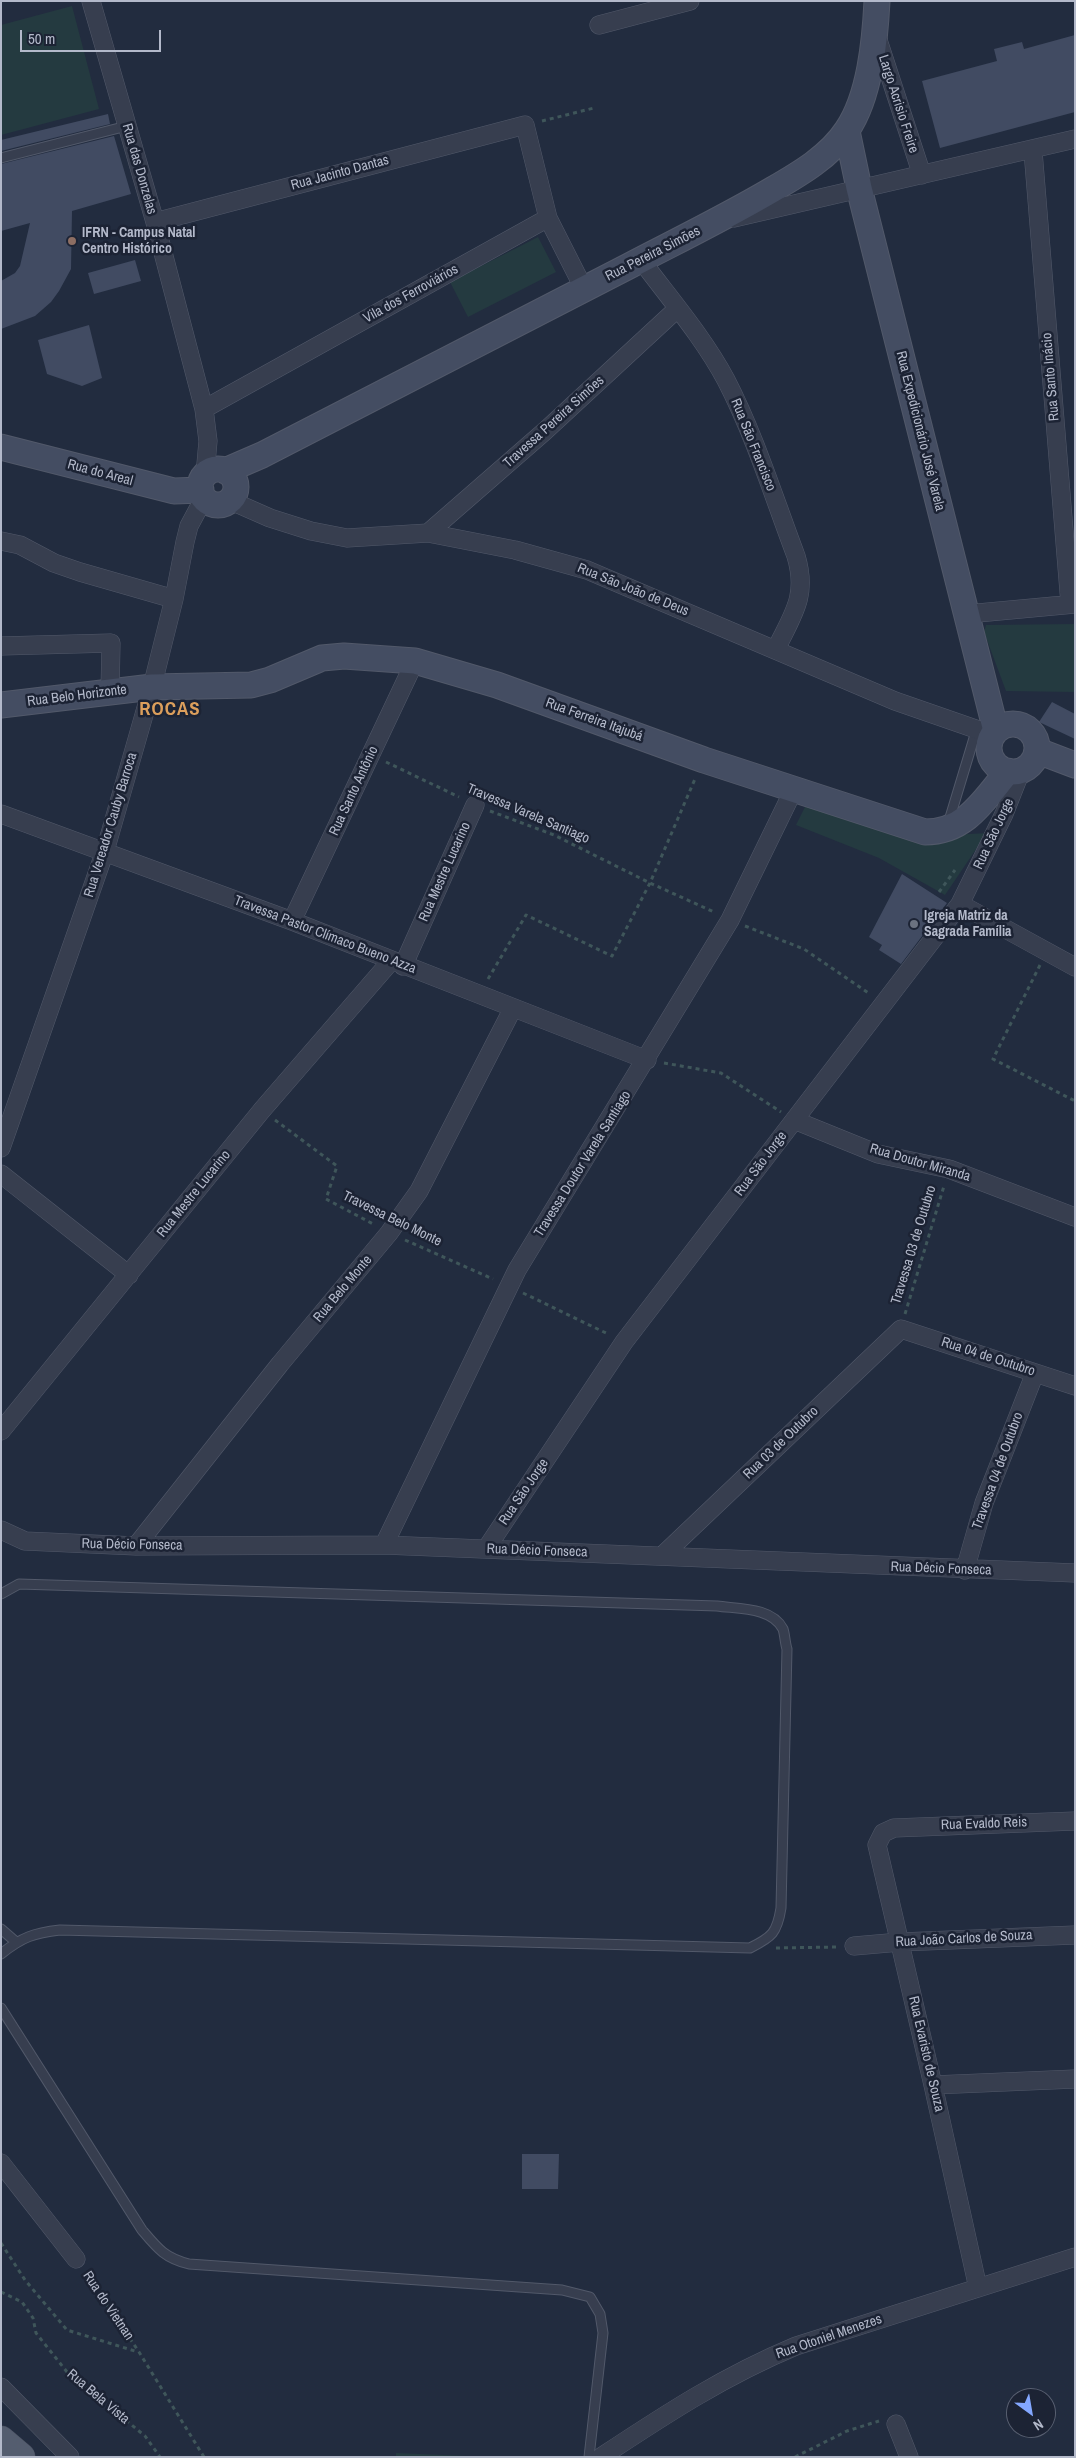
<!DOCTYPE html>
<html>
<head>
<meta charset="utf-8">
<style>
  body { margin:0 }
  #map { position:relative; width:1076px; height:2458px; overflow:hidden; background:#222c3f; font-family:"Archivo Narrow",sans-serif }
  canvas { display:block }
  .frame { position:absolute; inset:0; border:2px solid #b3b9ca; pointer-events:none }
  .north { position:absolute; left:1006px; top:2388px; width:50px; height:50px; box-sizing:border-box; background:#1c2334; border:1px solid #585f70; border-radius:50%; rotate:148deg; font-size:14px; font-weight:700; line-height:20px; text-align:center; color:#b3b9ca }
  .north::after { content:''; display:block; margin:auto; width:18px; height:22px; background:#83a7ff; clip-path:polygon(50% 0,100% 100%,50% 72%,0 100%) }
  .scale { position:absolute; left:20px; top:30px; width:141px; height:22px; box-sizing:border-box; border:2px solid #b3b9ca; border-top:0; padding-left:6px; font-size:15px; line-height:18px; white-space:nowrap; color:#b3b9ca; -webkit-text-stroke:4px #1c2334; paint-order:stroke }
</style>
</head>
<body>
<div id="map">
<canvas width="1076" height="2458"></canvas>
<div class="frame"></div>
<div class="north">N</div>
<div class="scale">50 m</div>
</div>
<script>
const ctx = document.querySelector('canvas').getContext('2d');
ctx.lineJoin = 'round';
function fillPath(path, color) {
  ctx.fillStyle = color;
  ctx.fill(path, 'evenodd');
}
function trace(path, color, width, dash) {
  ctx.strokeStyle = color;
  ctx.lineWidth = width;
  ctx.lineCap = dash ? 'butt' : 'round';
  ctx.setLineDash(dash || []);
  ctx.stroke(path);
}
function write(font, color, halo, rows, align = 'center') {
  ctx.font = font + ' "Archivo Narrow",sans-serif';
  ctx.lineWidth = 5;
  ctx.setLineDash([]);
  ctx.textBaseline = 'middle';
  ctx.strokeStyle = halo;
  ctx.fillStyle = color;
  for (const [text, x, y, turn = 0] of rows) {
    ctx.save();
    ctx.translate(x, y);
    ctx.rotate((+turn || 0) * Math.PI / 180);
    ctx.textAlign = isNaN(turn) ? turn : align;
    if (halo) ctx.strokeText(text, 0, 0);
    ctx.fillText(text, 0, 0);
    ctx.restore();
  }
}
fillPath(new Path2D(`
  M72,6l27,103 -98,26v-110z
  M538,237l18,35 -88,45 -18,-35z
  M1075,624v68l-69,-1 -22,-59 2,-7z
  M808,801l144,34 35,-2 -42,62 -66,-37 -83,-33z
  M396,2453l95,4h-95z`), '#243a40');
fillPath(new Path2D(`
  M1075,35v77l-135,36 -18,-67 75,-20 -3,-12 28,-7 2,7z
  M108,114l2,10 -109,27v-11z
  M114,136l17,58 -59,17 -1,58 -12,22 -8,11 -16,14 -34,13v-48l14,-8 5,-7 10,-43 -29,8v-67z
  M135,260l6,21 -47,13 -6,-21z
  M89,325l13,53 -20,8 -35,-12 -9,-34z
  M1052,702l23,12v25l-36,-17z
  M902,874l45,29 -46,61 -22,-14 3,-5 -13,-8z
  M522,2154h37l-1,35h-36z`), '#414b62');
const lane = new Path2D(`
  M1,158l126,-32
  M948,824l29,-96
  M1,1594l18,-10 698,22c21,3 55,1 66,23 2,6 2,14 4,20l-6,259c-4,25 -9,29 -31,40l-690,-18c-26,3 -38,7 -59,24
  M1,1929l15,13
  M1,2008l141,222c16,19 23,28 47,34l373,26 28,7 10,17 3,19 -14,124`);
const street = new Path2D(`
  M91,1l64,221 49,187 4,32 -3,34
  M599,25l91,-24
  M877,37l45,138
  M1033,151l37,453
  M734,218l341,-79
  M155,222l370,-97 23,93
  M641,260c29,39 62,77 85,120 29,56 48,118 70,176 12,40 -3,58 -20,93
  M204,409l344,-191 36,71
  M229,500l41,18 41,13 36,7 81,-5 87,17 72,20 308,131 98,34
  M428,533l117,-102 132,-122
  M1,541l19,4 34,18 26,9 94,27
  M967,614l108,-10
  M1,646l110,-3 -1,49
  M1,814l291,107 355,139
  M960,904l115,63
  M292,921l123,-260
  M403,966l72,-161
  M794,1120l84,34 71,15 126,48
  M1,1148l104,-297 47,-164 22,-88 11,-57 4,-16 15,-28
  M1,1174l128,101
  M1,1431l261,-321 129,-149
  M1,1530l24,11 111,5 248,-1 691,28
  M384,1545l133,-275 213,-350 64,-131
  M136,1546l144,-182 109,-131 30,-42 94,-183
  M486,1549l138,-207 336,-438 44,-90 17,-43
  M662,1556l239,-227 174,57
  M965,1570l19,-67 51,-130
  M854,1946l46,-4 175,-7
  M933,2085l142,-6
  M1,2163l75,96
  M978,2288l-45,-203 -56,-240 6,-12 11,-5 181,-7
  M1,2387l69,70
  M896,2424l13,33
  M601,2457c65,-43 123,-81 195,-111l279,-89`);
const secondary = new Path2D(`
  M847,131l12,57 137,543
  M1,447l173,44 27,-1
  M200 487a18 18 0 1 1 36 0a18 18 0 1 1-36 0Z
  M225,471l37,-16c122,-63 245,-126 367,-189 46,-24 91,-46 136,-72 29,-17 63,-35 82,-64 23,-34 28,-89 30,-129
  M1,705l151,-18 99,-2 19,-5 52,-22 22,-2 71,5 82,24 207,75 221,72c41,0 59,-32 83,-61
  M989 748a24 24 0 1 1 48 0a24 24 0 1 1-48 0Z
  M1038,751l37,14`);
const primary = new Path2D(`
  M1,2440l20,17`);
trace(lane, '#52596a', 11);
trace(street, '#52596a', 19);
trace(secondary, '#52596a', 27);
trace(primary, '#404758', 29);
trace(new Path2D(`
  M542,121l52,-13
  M386,762l73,35
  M490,811l64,24 96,48 64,29
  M939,892l16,-22
  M745,926l59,23 66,45
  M1040,965l-47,94 82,42
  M488,979l38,-64 86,41 38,-73 45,-104
  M664,1063l57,10 60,39
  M275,1120l62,46 -11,33 49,26
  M405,1240l88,39
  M523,1293l85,41
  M905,1314l39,-128
  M776,1948l61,-1
  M1,2243l24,37 42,50 71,22
  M85,2272l54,80 65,105
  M1,2292l21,10 11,16 3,15 31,39 78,64 15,21
  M795,2457l52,-26 32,-10`), '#3f565a', 3, [4, 4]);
trace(lane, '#373e4f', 9);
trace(street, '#373e4f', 18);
trace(secondary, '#444d62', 25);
trace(primary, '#545d6f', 28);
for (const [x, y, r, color] of [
  [72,241,5,"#8d6e63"],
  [914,924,5,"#6b7280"]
]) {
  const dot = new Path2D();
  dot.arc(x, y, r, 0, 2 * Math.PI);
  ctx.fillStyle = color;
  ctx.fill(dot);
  trace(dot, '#1c2334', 2);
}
write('14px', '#b3b9ca', '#1c2334', [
  ["Largo Acrisio Freire",898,104,72],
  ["Rua das Donzelas",139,169,74],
  ["Rua Jacinto Dantas",340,173,-15],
  ["Rua Pereira Simões",653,254,-27],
  ["Vila dos Ferroviários",411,294,-29],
  ["Rua Santo Inácio",1051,377,-95],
  ["Travessa Pereira Simões",554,422,-42],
  ["Rua Expedicionário José Varela",920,431,76],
  ["Rua São Francisco",753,445,68],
  ["Rua do Areal",100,473,15],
  ["Rua São João de Deus",633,590,22],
  ["Rua Belo Horizonte",77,696,-7],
  ["Rua Ferreira Itajubá",594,720,20],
  ["Rua Santo Antônio",354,791,-65],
  ["Travessa Varela Santiago",528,814,23],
  ["Rua Vereador Cauby Barroca",111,825,-73],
  ["Rua São Jorge",994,834,-65],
  ["Rua Mestre Lucarino",445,872,-66],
  ["Travessa Pastor Clímaco Bueno Azza",325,935,21],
  ["Rua Doutor Miranda",920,1163,16],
  ["Travessa Doutor Varela Santiago",583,1164,-58],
  ["Rua São Jorge",761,1164,-53],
  ["Rua Mestre Lucarino",194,1194,-51],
  ["Travessa Belo Monte",392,1219,26],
  ["Travessa 03 de Outubro",914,1245,-73],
  ["Rua Belo Monte",343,1289,-50],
  ["Rua 04 de Outubro",988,1357,18],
  ["Rua 03 de Outubro",781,1443,-44],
  ["Travessa 04 de Outubro",998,1471,-70],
  ["Rua São Jorge",524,1492,-56],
  ["Rua Décio Fonseca",132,1545,1],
  ["Rua Décio Fonseca",537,1551,2],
  ["Rua Décio Fonseca",941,1569,2],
  ["Rua Evaldo Reis",984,1824,-2],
  ["Rua João Carlos de Souza",964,1939,-3],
  ["Rua Evaristo de Souza",926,2054,77],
  ["Rua do Vietnan",108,2306,56],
  ["Rua Otoniel Menezes",829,2337,-19],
  ["Rua Bela Vista",98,2397,40]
]);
write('bold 14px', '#b3b9ca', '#1c2334', [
  ["IFRN - Campus Natal",82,233],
  ["Centro Histórico",82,249],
  ["Igreja Matriz da",924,916],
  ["Sagrada Família",924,932]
], 'left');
ctx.letterSpacing = '1px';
write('bold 19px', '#dc9f5c', '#1c2334', [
  ["ROCAS",170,710]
]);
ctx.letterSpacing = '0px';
</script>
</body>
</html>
